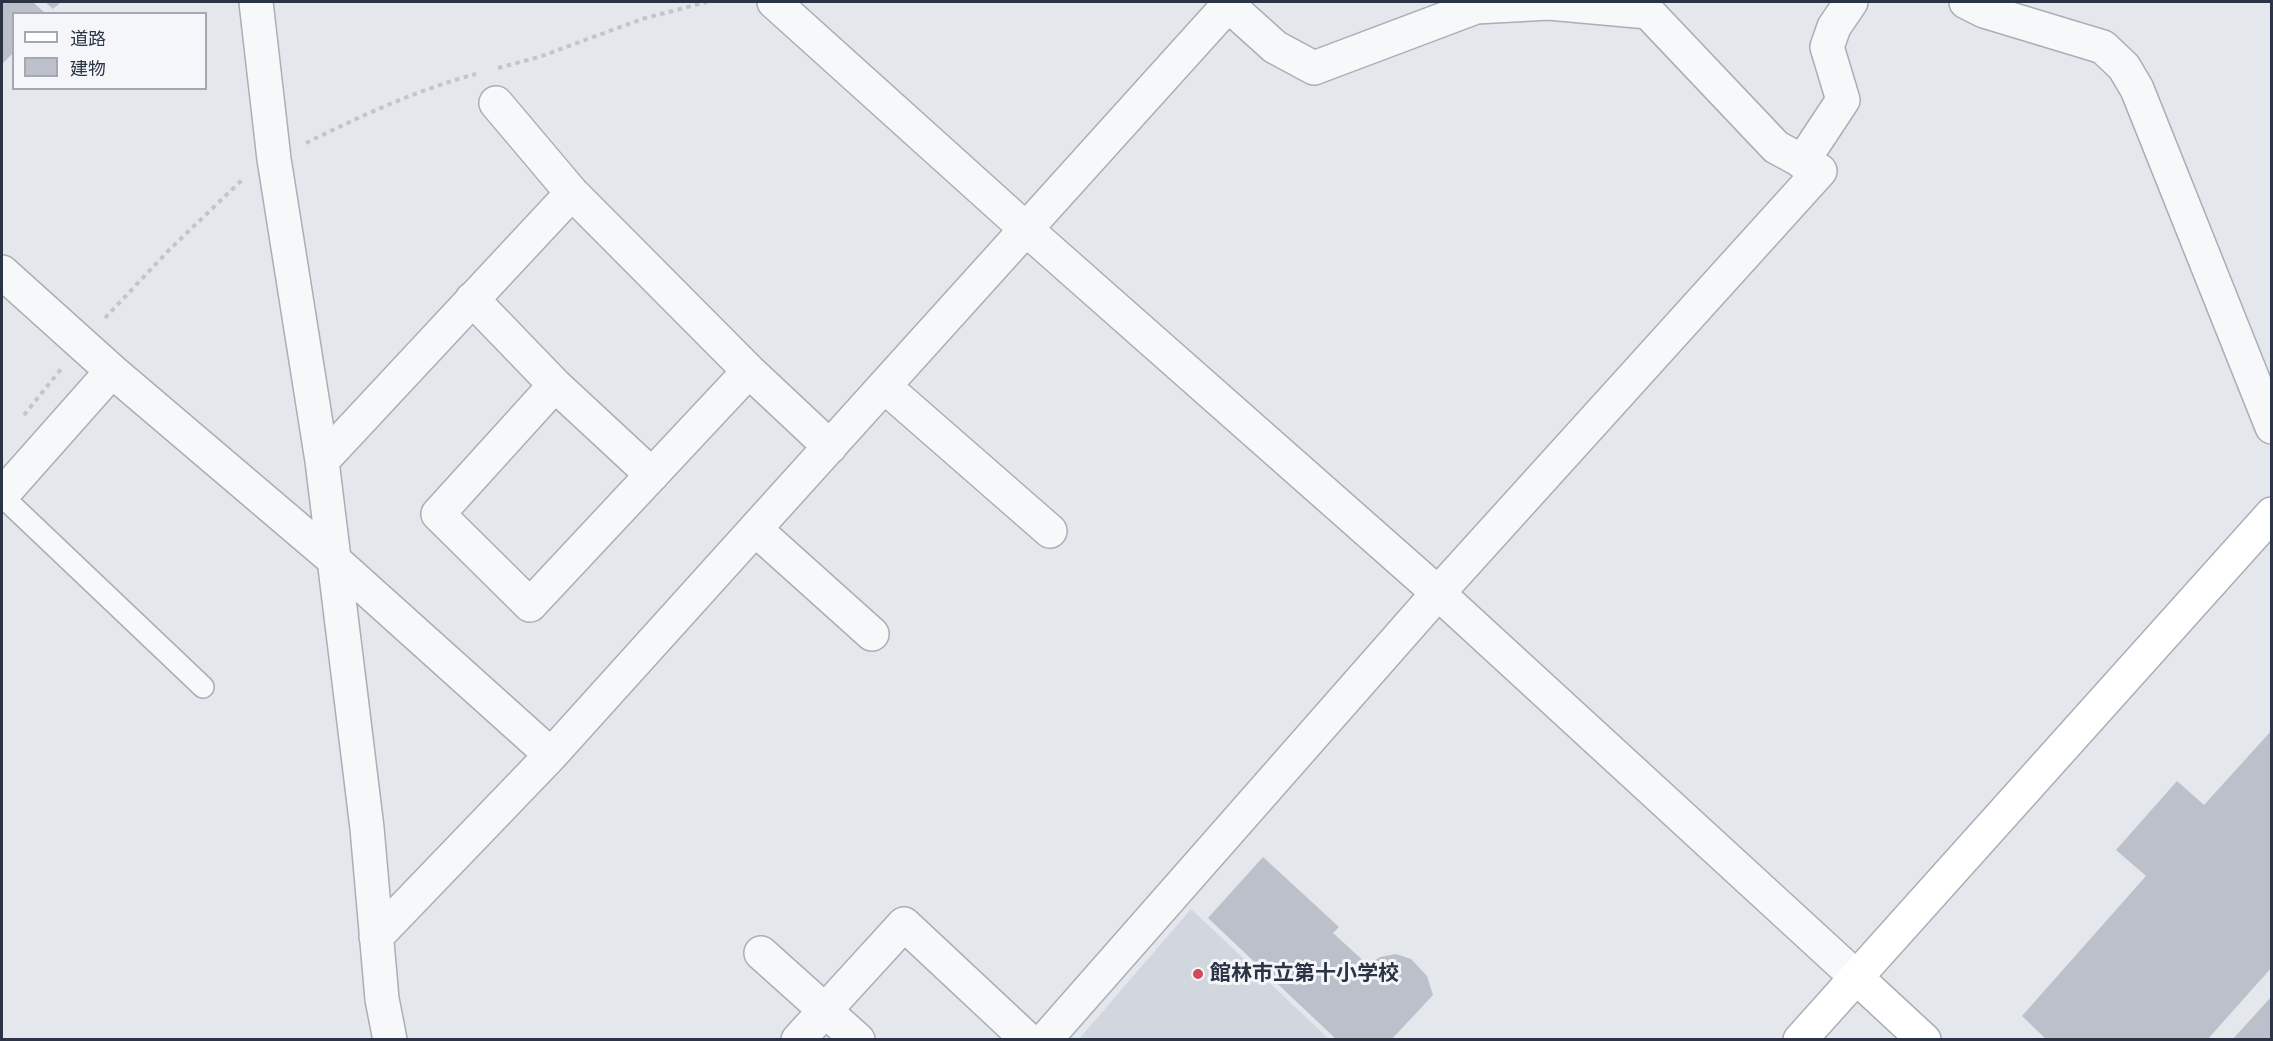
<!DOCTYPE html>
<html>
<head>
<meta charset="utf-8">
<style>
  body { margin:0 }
  #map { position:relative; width:2273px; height:1041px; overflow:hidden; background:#e4e7ec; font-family:"PT Sans Narrow","Noto Sans JP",sans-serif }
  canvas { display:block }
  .frame { position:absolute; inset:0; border:3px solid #2b3445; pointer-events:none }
  .legend { position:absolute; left:12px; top:12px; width:195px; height:78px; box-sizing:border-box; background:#f4f6f9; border:2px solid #a4a8b1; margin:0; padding:8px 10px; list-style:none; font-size:18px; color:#2b3445 }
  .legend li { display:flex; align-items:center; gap:12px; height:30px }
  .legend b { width:30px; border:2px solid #a4a8b1 }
</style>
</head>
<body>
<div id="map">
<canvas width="2273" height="1041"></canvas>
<div class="frame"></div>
<ul class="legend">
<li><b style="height:8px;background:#fff"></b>道路</li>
<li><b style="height:16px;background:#bbc0ca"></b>建物</li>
</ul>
</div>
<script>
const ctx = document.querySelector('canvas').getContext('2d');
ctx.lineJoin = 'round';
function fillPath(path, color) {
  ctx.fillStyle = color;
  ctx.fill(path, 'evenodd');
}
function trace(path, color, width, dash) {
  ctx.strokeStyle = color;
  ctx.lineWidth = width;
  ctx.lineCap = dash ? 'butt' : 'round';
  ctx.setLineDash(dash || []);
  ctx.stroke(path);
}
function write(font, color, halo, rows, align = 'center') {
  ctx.font = font + ' "PT Sans Narrow","Noto Sans JP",sans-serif';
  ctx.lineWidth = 6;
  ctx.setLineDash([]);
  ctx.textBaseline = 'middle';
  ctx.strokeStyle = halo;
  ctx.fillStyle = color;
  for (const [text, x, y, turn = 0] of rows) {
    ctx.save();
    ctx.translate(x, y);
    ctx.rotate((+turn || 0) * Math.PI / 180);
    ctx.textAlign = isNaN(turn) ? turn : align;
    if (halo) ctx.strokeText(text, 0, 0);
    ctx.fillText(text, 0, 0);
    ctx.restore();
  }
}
fillPath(new Path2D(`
  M1191,909l138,130h-250z`), '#d2d6de');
fillPath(new Path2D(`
  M2,2h31l13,12h-32v38l-12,12z
  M45,2h16l-8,7z
  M2272,730v237l-65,73h-160l-25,-24 124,-140 -30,-26 61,-69 27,24z
  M1263,857l76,70 -6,6 35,32 12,-8 16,-3 15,5 16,17 6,19 -42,45h-54l-129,-122z
  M2272,996v44h-40z`), '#bbc0ca');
const lane = new Path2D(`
  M2,496l201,191`);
const street = new Path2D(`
  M256,2l18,157 48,302 45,367 15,171 8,41
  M774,2l253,228 411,363 418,384
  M1966,2l18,9 119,36 21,20 13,22 135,338
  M496,103l76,90 177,178 81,76
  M1802,162l41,-62 -16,-53 7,-20 17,-25
  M2,272l110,99 221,188 218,196
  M472,299l83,86 -117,129 92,91 219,-234
  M555,385l97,90
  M884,386l166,145
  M322,461l250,-268
  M2,495l110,-124
  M755,529l117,105
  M376,937l175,-182 680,-753
  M761,953l97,87
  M798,1040l106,-116 124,116
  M1045,1040l393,-447 382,-422 -44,-24 -128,-135 -99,-9 -73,4 -162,61 -39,-21 -50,-45`);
const secondary = new Path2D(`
  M1856,977l68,63
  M1800,1040l472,-526`);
trace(lane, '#a9aeb7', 24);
trace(street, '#a9aeb7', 36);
trace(secondary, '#a9aeb7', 36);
trace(new Path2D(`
  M498,68l41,-11 103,-38 65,-17
  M306,143c55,-27 110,-53 170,-69
  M105,318l64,-68 74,-71
  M24,415l37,-46`), '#c2c5cb', 4, [4.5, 4.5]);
trace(lane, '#f7f8fa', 21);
trace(street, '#f7f8fa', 33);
trace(secondary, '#fff', 33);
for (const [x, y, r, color] of [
  [1198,974,6,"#d1495b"]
]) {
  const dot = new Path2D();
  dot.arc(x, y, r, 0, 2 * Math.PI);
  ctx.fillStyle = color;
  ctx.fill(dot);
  trace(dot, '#f4f6f9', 2);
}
write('bold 21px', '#2b3445', '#f4f6f9', [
  ["館林市立第十小学校",1210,974]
], 'left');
</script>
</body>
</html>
